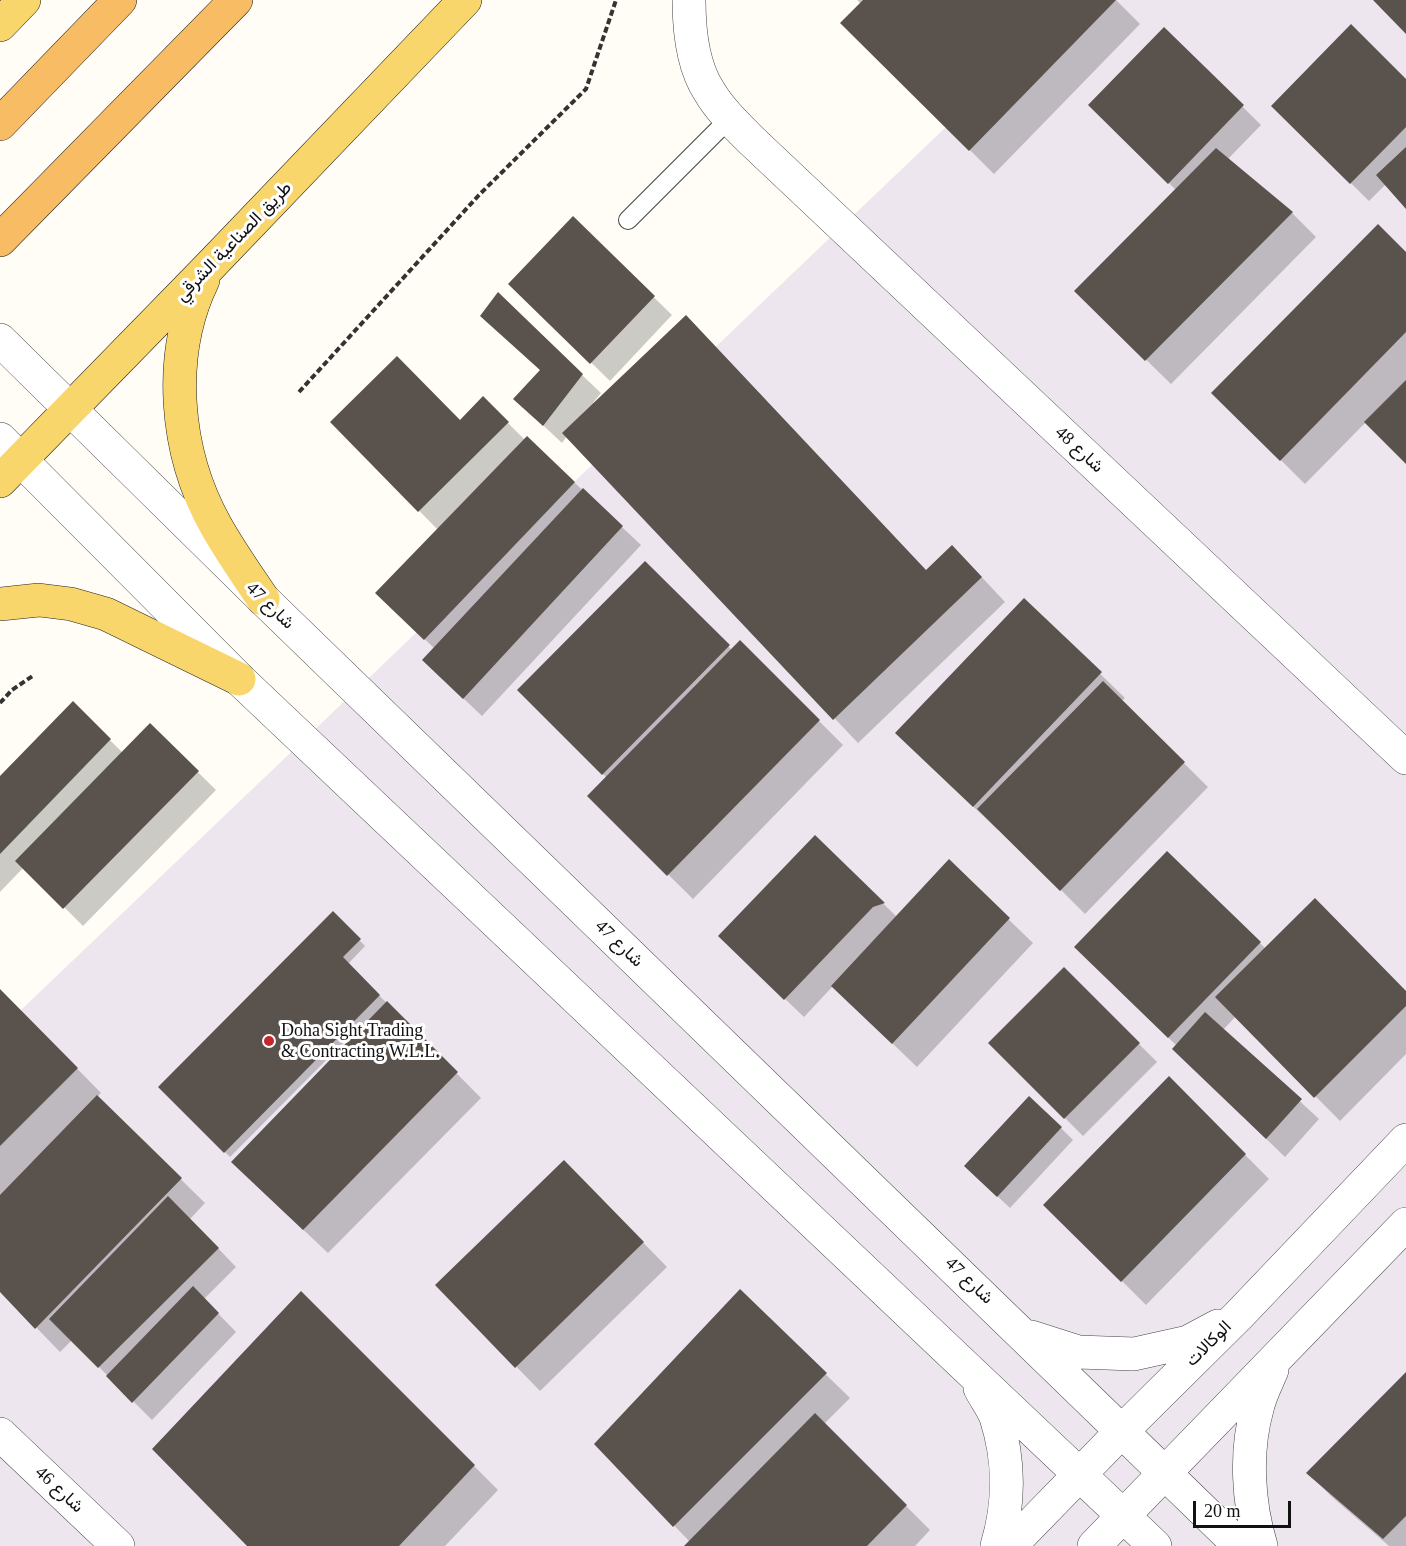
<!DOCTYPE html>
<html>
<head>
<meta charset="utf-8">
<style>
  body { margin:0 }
  #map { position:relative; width:1406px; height:1546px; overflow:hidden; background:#fffdf5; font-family:"Times New Roman",serif }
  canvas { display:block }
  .scale { position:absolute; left:1193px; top:1501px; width:98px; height:27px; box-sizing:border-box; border:3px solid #111; border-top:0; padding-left:8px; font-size:18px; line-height:21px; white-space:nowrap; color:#111; -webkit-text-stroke:4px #fff; paint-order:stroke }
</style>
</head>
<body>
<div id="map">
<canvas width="1406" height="1546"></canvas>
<div class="scale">20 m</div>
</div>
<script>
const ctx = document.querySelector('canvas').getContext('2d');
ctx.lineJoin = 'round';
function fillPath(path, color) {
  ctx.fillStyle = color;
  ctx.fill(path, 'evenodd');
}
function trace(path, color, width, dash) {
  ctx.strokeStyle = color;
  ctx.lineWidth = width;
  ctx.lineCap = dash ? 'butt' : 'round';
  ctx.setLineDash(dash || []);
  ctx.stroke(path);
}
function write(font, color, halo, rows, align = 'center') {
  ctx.font = font + ' "Times New Roman",Vazirmatn,serif';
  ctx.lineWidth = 6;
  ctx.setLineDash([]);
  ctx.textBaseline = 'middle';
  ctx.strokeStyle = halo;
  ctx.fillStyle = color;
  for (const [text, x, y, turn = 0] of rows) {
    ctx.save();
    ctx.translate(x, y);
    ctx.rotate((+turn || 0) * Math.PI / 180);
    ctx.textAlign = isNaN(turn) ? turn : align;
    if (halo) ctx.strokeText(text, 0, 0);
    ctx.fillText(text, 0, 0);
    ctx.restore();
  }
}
fillPath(new Path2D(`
  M1079,0h327v1546h-1406v-516z`), '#eee6ef');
fillPath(new Path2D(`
  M857,0h259l24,24 -146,150 -152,-151 19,-19z
  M1164,29l97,96 -34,35 65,53 24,24 -145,147 -95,-93 100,-101 -86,-85z
  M1406,81v125l-20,-22 -17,17 -96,-95z
  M573,218l99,97 -62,66 -81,-79z
  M1406,254v208l-40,-40 -61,62 -92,-91z
  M482,316l100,59 19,18 -8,10 1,1 333,168 49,-1 29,31 -147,141 -291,-307 -5,7 -47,-44 26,-28z
  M483,398l42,42 2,-2 114,107 -159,171 -39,-37 -8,-30 -58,-56 61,-63 -106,-108h128z
  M645,563l87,87 8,-8 103,103 -150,154 -104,-103 18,-18 -88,-88z
  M1024,600l101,98 -4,3 87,86 -123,127 -86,-86 -1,2 -77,-73z
  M73,704l50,49 27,-28 66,65 -133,136 -59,-59 -24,25v-114z
  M815,837l82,80 52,-55 84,81 -116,124 -84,-81 -29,31 -65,-62z
  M1167,853l99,96 140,43v62l-66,67 -104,-105 -13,14 96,89 -34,38 -92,-89 -16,-22 -77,-75z
  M333,913l32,33 -17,18 133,134 -153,155 -71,-67 104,-157 -2,-2 -129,130 -69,-70z
  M1064,969l93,93 -74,74 -93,-93z
  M0,990l101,103 -4,4 108,106 -15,16 46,48 -32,32 32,33 -84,88 -80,-80 -12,12 -60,-62z
  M1169,1078l100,101 -123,126 -101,-101z
  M1061,1128l12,12 -63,68 -32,-30z
  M588,1186l79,81 -127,124 -103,-106z
  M740,1291l110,107 -26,26 106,106 -15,16h-229l4,-4 -94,-98z
  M301,1293l197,197 -53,56h-196z
  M1406,1374v172h-17l-57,-49 -24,-24z`), '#0003');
fillPath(new Path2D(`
  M863,0h253l-147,151 -129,-128z
  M1373,0h33v34z
  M1351,24l55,55v48l-56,57 -79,-78z
  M1164,27l80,78 -76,79 -80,-79z
  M1406,147v62l-30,-34z
  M1216,148l77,64 -148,149 -71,-70z
  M573,216l82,80 -65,68 -82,-80z
  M1378,224l28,28v80l-126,129 -69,-68z
  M498,292l85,82 -40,52 -30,-27 27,-29 -60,-54z
  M686,315l240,255 26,-25 30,32 -149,143 -271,-287z
  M397,356l63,64 23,-24 26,26 -91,90 -88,-90z
  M1406,380v84l-42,-42z
  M527,436l48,46 -151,158 -49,-47z
  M583,488l40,38 -160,173 -41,-39z
  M645,561l85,84 -128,130 -85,-85z
  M1024,598l78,74 -129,135 -78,-74z
  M740,640l80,80 -153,156 -80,-80z
  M1103,681l82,81 -125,129 -83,-82z
  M73,701l38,38 -111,115v-78z
  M150,723l49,48 -136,138 -48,-48z
  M815,835l70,68 -12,4 -89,93 -66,-64z
  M1167,851l94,91 -93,96 -94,-91z
  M949,859l61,59 -118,126 -61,-58z
  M1315,898l91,93v15l-92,92 -99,-101z
  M333,911l28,28 -18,18 37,38 -156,158 -66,-66z
  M1064,967l76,76 -76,76 -76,-76z
  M0,989l78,79 -78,78z
  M387,1001l71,71 -155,158 -72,-68z
  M1205,1012l97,87 -36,40 -94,-90z
  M1169,1076l77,78 -125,128 -78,-77z
  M97,1095l85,83 -147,151 -35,-37v-97z
  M1029,1096l33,31 -65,70 -33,-31z
  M564,1160l80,82 -129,126 -80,-83z
  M168,1196l51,52 -121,120 -49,-49z
  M193,1286l26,27 -87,90 -26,-27z
  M740,1289l87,84 -154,154 -79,-83z
  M301,1291l174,174 -76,81h-152l-95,-97z
  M1406,1372v144l-23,23 -77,-66z
  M815,1413l92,92 -40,41h-183z`), '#5a524d');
const service = new Path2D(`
  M628,220l102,-102`);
const minor = new Path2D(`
  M689,0c0,30 3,65 20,91 11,19 28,35 43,50l654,617
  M0,340l263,259 977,947
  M0,439l239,240 916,867
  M1031,1337l47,15 56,2 54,-12 30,-16
  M980,1388c5,10 12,19 16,29 14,44 14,85 1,129
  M0,1434l118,112
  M1010,1546l112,-115 116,-115 168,-176
  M1094,1546l312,-322
  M1261,1546c-13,-43 -16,-94 -4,-137 3,-14 10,-27 15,-39`);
const primary = new Path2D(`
  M0,25l24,-25
  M203,280c-37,76 -28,173 13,246 14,25 31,49 47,73
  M0,481l210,-215 255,-266
  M0,604l39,-4 32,4 35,10 133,65`);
const trunk = new Path2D(`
  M0,124l120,-124
  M0,240l236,-240`);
trace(service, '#444', 20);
trace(minor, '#444', 34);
trace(primary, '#222', 34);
trace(trunk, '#222', 34);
trace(new Path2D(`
  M299,392l180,-197 107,-106 30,-89
  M0,703l12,-13 22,-15`), '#333', 4, [6, 3]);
trace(service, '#fff', 18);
trace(minor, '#fff', 33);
trace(primary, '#f9d66b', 33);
trace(trunk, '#f7bc64', 33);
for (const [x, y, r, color] of [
  [269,1041,6,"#c4262e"]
]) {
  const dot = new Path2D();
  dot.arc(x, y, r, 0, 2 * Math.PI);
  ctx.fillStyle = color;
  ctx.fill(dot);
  trace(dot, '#fff', 2);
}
write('18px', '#111', '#fff', [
  ["طريق الصناعية الشرقي",234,242,-46],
  ["شارع 48",1079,450,43],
  ["شارع 47",270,606,44],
  ["شارع 47",619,944,44],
  ["شارع 47",969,1281,44],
  ["الوكالات",1209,1344,-45],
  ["شارع 46",59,1490,43]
]);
write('18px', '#111', '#fff', [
  ["Doha Sight Trading",281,1031],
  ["& Contracting W.L.L.",281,1052]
], 'left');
</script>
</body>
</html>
